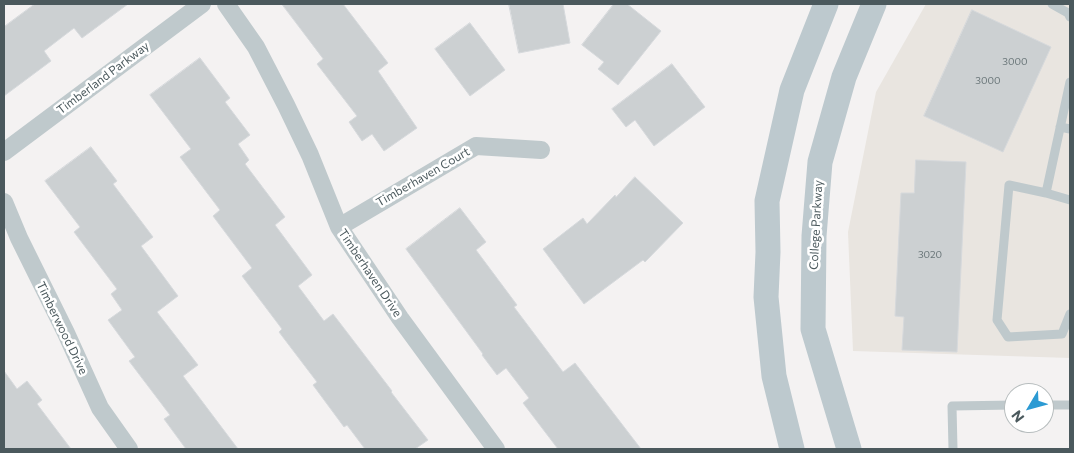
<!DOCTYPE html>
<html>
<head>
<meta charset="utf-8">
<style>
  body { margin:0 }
  #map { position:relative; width:1074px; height:453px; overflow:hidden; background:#f4f2f2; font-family:Commissioner,sans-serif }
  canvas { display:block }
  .frame { position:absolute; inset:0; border:5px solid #4b595d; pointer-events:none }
  .north { position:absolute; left:1004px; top:383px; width:50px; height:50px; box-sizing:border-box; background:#fff; border:1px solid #b7bdbe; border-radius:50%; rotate:233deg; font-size:14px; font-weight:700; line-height:20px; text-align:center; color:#4b595d }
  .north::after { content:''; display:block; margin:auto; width:18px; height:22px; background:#2c9ad3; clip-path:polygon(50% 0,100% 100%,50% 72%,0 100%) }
</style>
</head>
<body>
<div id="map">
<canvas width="1074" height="453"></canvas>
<div class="frame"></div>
<div class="north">N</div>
</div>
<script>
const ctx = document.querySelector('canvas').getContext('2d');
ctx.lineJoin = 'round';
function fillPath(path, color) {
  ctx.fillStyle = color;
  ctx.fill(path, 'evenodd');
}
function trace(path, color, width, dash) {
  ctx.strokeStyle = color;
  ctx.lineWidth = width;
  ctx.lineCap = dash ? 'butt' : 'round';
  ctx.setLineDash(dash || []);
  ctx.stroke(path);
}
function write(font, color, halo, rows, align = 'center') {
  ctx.font = font + ' Commissioner,sans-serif';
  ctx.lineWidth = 5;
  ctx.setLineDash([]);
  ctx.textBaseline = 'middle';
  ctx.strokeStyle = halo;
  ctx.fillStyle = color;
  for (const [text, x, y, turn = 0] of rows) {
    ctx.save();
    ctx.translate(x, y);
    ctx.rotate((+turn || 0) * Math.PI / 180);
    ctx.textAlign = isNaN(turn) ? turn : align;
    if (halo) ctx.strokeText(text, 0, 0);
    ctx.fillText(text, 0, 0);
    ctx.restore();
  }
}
fillPath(new Path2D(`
  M926,4h144v354l-217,-7 -5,-119 28,-140z`), '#e9e5e0');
const building = new Path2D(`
  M35,4h93l-46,34 -8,-10 -30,23 7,10 -47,35v-69z
  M282,4h61l45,59 -10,8 39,57 -33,23 -12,-17 -10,7 -13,-19 8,-6 -40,-52 6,-5z
  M509,4h54l7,39 -51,10z
  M614,4h13l34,27 -43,54 -20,-16 6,-7 -22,-17z
  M972,10l79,37 -48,105 -79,-36z
  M470,23l35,47 -35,26 -35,-47z
  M200,58l30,40 -5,4 25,33 -12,9 11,16 -4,4 40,53 -10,8 37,50 -14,11 26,35 9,-7 59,77 -1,1 37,48 -13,9h-50l-18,-24 -3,2 -31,-42 4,-3 -38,-50 3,-3 -40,-53 10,-8 -39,-52 7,-6 -40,-53 11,-8 -41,-54z
  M672,64l33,43 -51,39 -19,-26 -9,7 -14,-18z
  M91,147l26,34 -4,3 40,53 -12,9 37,50 -21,16 41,53 -15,11 55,73h-52l-22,-30 6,-4 -41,-54 6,-4 -27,-37 14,-10 -11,-16 6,-5 -43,-57 6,-5 -35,-46z
  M916,160l50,2 -9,190 -55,-2 2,-33 -9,-1 6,-123h13z
  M635,177l48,46 -38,39 -2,-2 -59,44 -41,-55 40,-31 4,6 28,-29 1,2z
  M460,208l26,34 -10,8 41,55 -3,2 49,65 12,-9 66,86h-83l-35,-46 6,-5 -23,-30 -9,7 -15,-20 1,-1 -77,-105z
  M4,371l13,18 10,-8 15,19 -5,4 34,45h-67z`);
fillPath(building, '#ccd0d2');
trace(building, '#d6d9dc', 1);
trace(new Path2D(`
  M1052,4l16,9 2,4
  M1070,82l-24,111 -37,-8 -12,135 11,17 54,-3 8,-20
  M1060,127l10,2
  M1046,193l24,7
  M1044,405h26
  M953,449l-1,-43 62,-1`), '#bfc9cc', 9);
trace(new Path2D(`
  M226,4l30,43 30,58 24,50 29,72 61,91 96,131
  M4,152l198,-148
  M4,202l15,36 47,95 34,75 29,41
  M339,227l137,-81 65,4`), '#bfc9cc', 18);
trace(new Path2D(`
  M792,449l-18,-73 -8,-79 2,-45 -1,-51 25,-111 34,-86
  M849,449l-36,-120 1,-93 6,-74 24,-85 30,-73`), '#bdc9ce', 25);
write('10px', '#6b777a', null, [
  ["3000",1015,62],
  ["3000",988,81],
  ["3020",930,255]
]);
write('12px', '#4b595d', '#fff', [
  ["Timberland Parkway",103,78,-37],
  ["Timberhaven Court",423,177,-30],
  ["College Parkway",816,225,-87],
  ["Timberhaven Drive",370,273,56],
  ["Timberwood Drive",62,328,64]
]);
</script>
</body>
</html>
